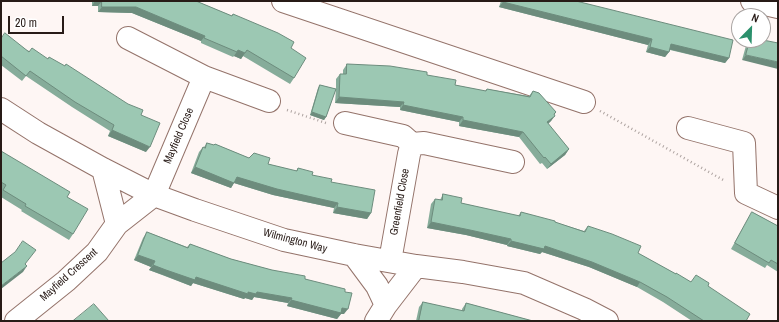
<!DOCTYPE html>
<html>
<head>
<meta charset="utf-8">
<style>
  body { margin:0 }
  #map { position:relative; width:779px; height:322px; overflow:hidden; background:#fef6f4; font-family:"Archivo Narrow",sans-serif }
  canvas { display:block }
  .frame { position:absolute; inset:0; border:2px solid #281b17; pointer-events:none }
  .north { position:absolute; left:731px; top:8px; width:40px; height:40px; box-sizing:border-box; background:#fff; border:1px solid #a9a4a2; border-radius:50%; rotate:23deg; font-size:11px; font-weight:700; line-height:16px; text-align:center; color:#281b17 }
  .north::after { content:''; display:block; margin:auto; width:14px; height:18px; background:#2b906c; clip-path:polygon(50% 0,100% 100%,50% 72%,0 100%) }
  .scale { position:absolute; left:8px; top:16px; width:56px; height:18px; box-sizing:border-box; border:2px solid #281b17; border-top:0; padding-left:5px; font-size:12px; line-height:14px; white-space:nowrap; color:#281b17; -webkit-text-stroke:3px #fff; paint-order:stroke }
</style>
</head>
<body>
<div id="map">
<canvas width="779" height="322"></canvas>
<div class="frame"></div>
<div class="north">N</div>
<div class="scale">20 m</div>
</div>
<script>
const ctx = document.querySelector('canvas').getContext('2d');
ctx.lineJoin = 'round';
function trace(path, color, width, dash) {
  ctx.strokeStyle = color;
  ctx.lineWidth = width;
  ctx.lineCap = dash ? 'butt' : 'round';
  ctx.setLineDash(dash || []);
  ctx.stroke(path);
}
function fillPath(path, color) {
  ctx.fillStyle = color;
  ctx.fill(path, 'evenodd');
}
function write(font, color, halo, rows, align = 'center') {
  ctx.font = font + ' "Archivo Narrow",sans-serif';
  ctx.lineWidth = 3;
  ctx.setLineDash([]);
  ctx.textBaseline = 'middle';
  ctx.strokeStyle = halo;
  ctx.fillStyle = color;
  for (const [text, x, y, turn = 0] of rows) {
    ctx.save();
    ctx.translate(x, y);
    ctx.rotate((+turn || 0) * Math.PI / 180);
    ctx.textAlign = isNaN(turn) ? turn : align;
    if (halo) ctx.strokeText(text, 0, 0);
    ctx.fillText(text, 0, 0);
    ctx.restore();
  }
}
const minor = new Path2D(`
  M283,1l301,101
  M752,1l26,6
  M128,38l76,39 65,24
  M1,109l37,24 65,36 51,26 41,15 89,30 70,15 62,11 47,6 61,11 60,26 23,12
  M345,123l58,13 9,8 12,-1 89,19
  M688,128l56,15 2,50 32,15
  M103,169l14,55
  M354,255l23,31 9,19
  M390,261l19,-107 3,-10
  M16,321l50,-40 31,-29 20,-28 37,-29 50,-118
  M376,321l10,-16 30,-39`);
trace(minor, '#94736a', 24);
trace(new Path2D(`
  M287,110l39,13
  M600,111l125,70`), '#ada3a0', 2.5, [1, 3]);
trace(minor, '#fff', 22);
fillPath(new Path2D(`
  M88,1h108l36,15 1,-2 58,34 3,30 -4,6 -47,-28 -2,3 -7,-3 -1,1 -32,-14v-2l-69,-28 -34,-1v-6h-6v-4h-4z
  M501,1h75l153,57 -4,5 -55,-13 -1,2 -4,5 -19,-5 2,-7 -149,-38z
  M1,39l47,20 93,56 5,37 -38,-16 2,-5 -38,-24 -46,-31 -4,5 -21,-16z
  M748,40h15l-21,20 5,-18z
  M347,64l80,11 28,10 30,6 2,-2 42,7 4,-5 23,21 -5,9 -3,3 21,25 -4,6 -18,14 -5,-6 -2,1 -21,-27 -60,-11v-4l-59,-12v-3l-65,-4 1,-14 -10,28 -2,3 -14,-5 8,-27 2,-3 16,4v-10l4,-5h3v-4z
  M207,143l7,2 1,-1 34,14 19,6 28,7 2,-3 14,7 19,7 40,31 -4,6 -34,-6 1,-5 -61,-13 -39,-12 -3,5 -40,-15 8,-21 4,-5h1z
  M1,151l66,46 6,37 -4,6 -48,-29 1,-1 -21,-13v-5l1,-1 -1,-1z
  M443,194l18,9 57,13 3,-4 63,19 4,-5 88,48 15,8 17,4 38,35h-54l-29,-19 -26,-15 -48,-20 -47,-15 -2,2 -33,-8v-1l-41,-10 -39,-7 4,-24 4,-5 5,1z
  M752,212l26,14v46l-11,-7 -2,3 -34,-19 18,-32z
  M147,232l40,15 3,-3 41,15 74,20 40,13 -1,22h-3l-4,5 -50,-13 1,-3 -34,-6 -2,3 -7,-2 -1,1 -51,-16 -2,3 -42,-16 2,-3 -17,-7 9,-22z
  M423,302l39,9v-2l4,-6 67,18h-117l3,-14z`), '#86ac9a');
fillPath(new Path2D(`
  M95,1h7l-4,5h-6z
  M503,2l149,37 -4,6 -149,-38z
  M102,7h34l69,29 -4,5 -69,-28 -34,-1z
  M671,44l58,14 -4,5 -57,-14z
  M650,47l19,5 -4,5 -19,-5z
  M238,50l7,3 -4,6 -7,-3z
  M746,55l32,7v7l-36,-9z
  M339,97l65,5 -4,5 -65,-4z
  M403,105l60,12 -4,5 -59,-12z
  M312,112l14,5 -2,3 -14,-5z
  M555,116l-4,5 -8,7 4,-6z
  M463,120l60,12 -4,5 -60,-11z
  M112,130l38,17 -4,5 -38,-16z
  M569,149l-4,6 -18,14 4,-5z
  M195,167l42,10 101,26 -4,5 -61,-13 -39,-12 -3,5 -40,-15z
  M337,207l34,6 -4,6 -34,-6z
  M431,222l39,8 41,9 -4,6 -41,-10 -39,-7z
  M511,241l34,5 47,16 48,20 -3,5 -48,-20 -47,-15 -2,2 -33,-8z
  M138,255l17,6 -4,6 -17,-7z
  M153,265l95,27h9l35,6 -4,5 -34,-6 -2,3 -7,-2 -1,1 -51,-16 -2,3 -28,-11 -14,-5z
  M27,266l-4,6 -22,17v-3z
  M291,300l51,8 6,1 -4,5h-3l-4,5 -50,-13z`), '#6d8c7d');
const building = new Path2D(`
  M102,1h94l36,15 1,-2 45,19 16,9 -3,6 15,10 -12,20 -47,-28 -2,3 -7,-3 -1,2 -33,-14 1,-2 -69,-29h-34z
  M503,1h73l157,39 -4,18 -58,-14 -2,8 -19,-5 2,-8 -149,-37z
  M5,33l24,19 3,-4 16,11 1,-2 16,9 1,-2 62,40 15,6 -2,5 19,8 -10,24 -38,-17 2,-5 -39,-23 -45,-31 -4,5 -25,-20v-17z
  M750,40h13l15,3v19l-32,-7z
  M347,64l43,2 37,6v3l29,5 -1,5 31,6 1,-2 43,8 3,-6 6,2 17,19 -2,2 1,2 -8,6 22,27 -18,15 -6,-7 -1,1 -21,-26 -60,-12v-3l-60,-12 1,-3 -65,-5 1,-23h6z
  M320,85l16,4 -10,28 -14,-5z
  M207,143l7,2 1,-1 34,14 5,-5 16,5 -2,6 29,7 1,-3 15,4 -1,3 20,4 -1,3 44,8 -4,23 -34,-6 1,-4 -61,-14 -40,-12 -3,6 -39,-16 8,-20 2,1z
  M1,151l69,41 -3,5 21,12 -15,25 -48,-28 1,-2 -23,-14 3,-5 -5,-3z
  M443,194l19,4 -1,5 59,13 1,-4 34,9v1l30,10 3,-6 24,8 29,12 -3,7 38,21v-1l15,9 5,-7 13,8 -1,3 42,28 -4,7h-42l-37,-24 -27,-15 -48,-20 -47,-16 -1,3 -33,-8v-2l-41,-9 -39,-8 4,-23 7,1z
  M752,212l26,14v38l-7,-4 -2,3 -34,-20z
  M147,232l41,16 2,-4 41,15 41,11 33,6v3l40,10v3l7,1 -4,16 -6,-1 -1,5 -50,-13 1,-2 -35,-6 -1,2 -8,-2v2l-52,-17 -1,3 -29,-10 -13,-5 2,-4 -17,-6z
  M23,241l13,9 -11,14 2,2 -26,20v-23l14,-11z
  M423,302l41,9 2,-8 67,18h-114z
  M94,304l15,17h-36z`);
fillPath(building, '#9cc8b3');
trace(building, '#6d8c7d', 1);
write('11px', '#281b17', '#fff', [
  ["Mayfield Close",179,136,-67],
  ["Greenfield Close",400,202,-80],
  ["Wilmington Way",295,241,15],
  ["Mayfield Crescent",69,275,-42]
]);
</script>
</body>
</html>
